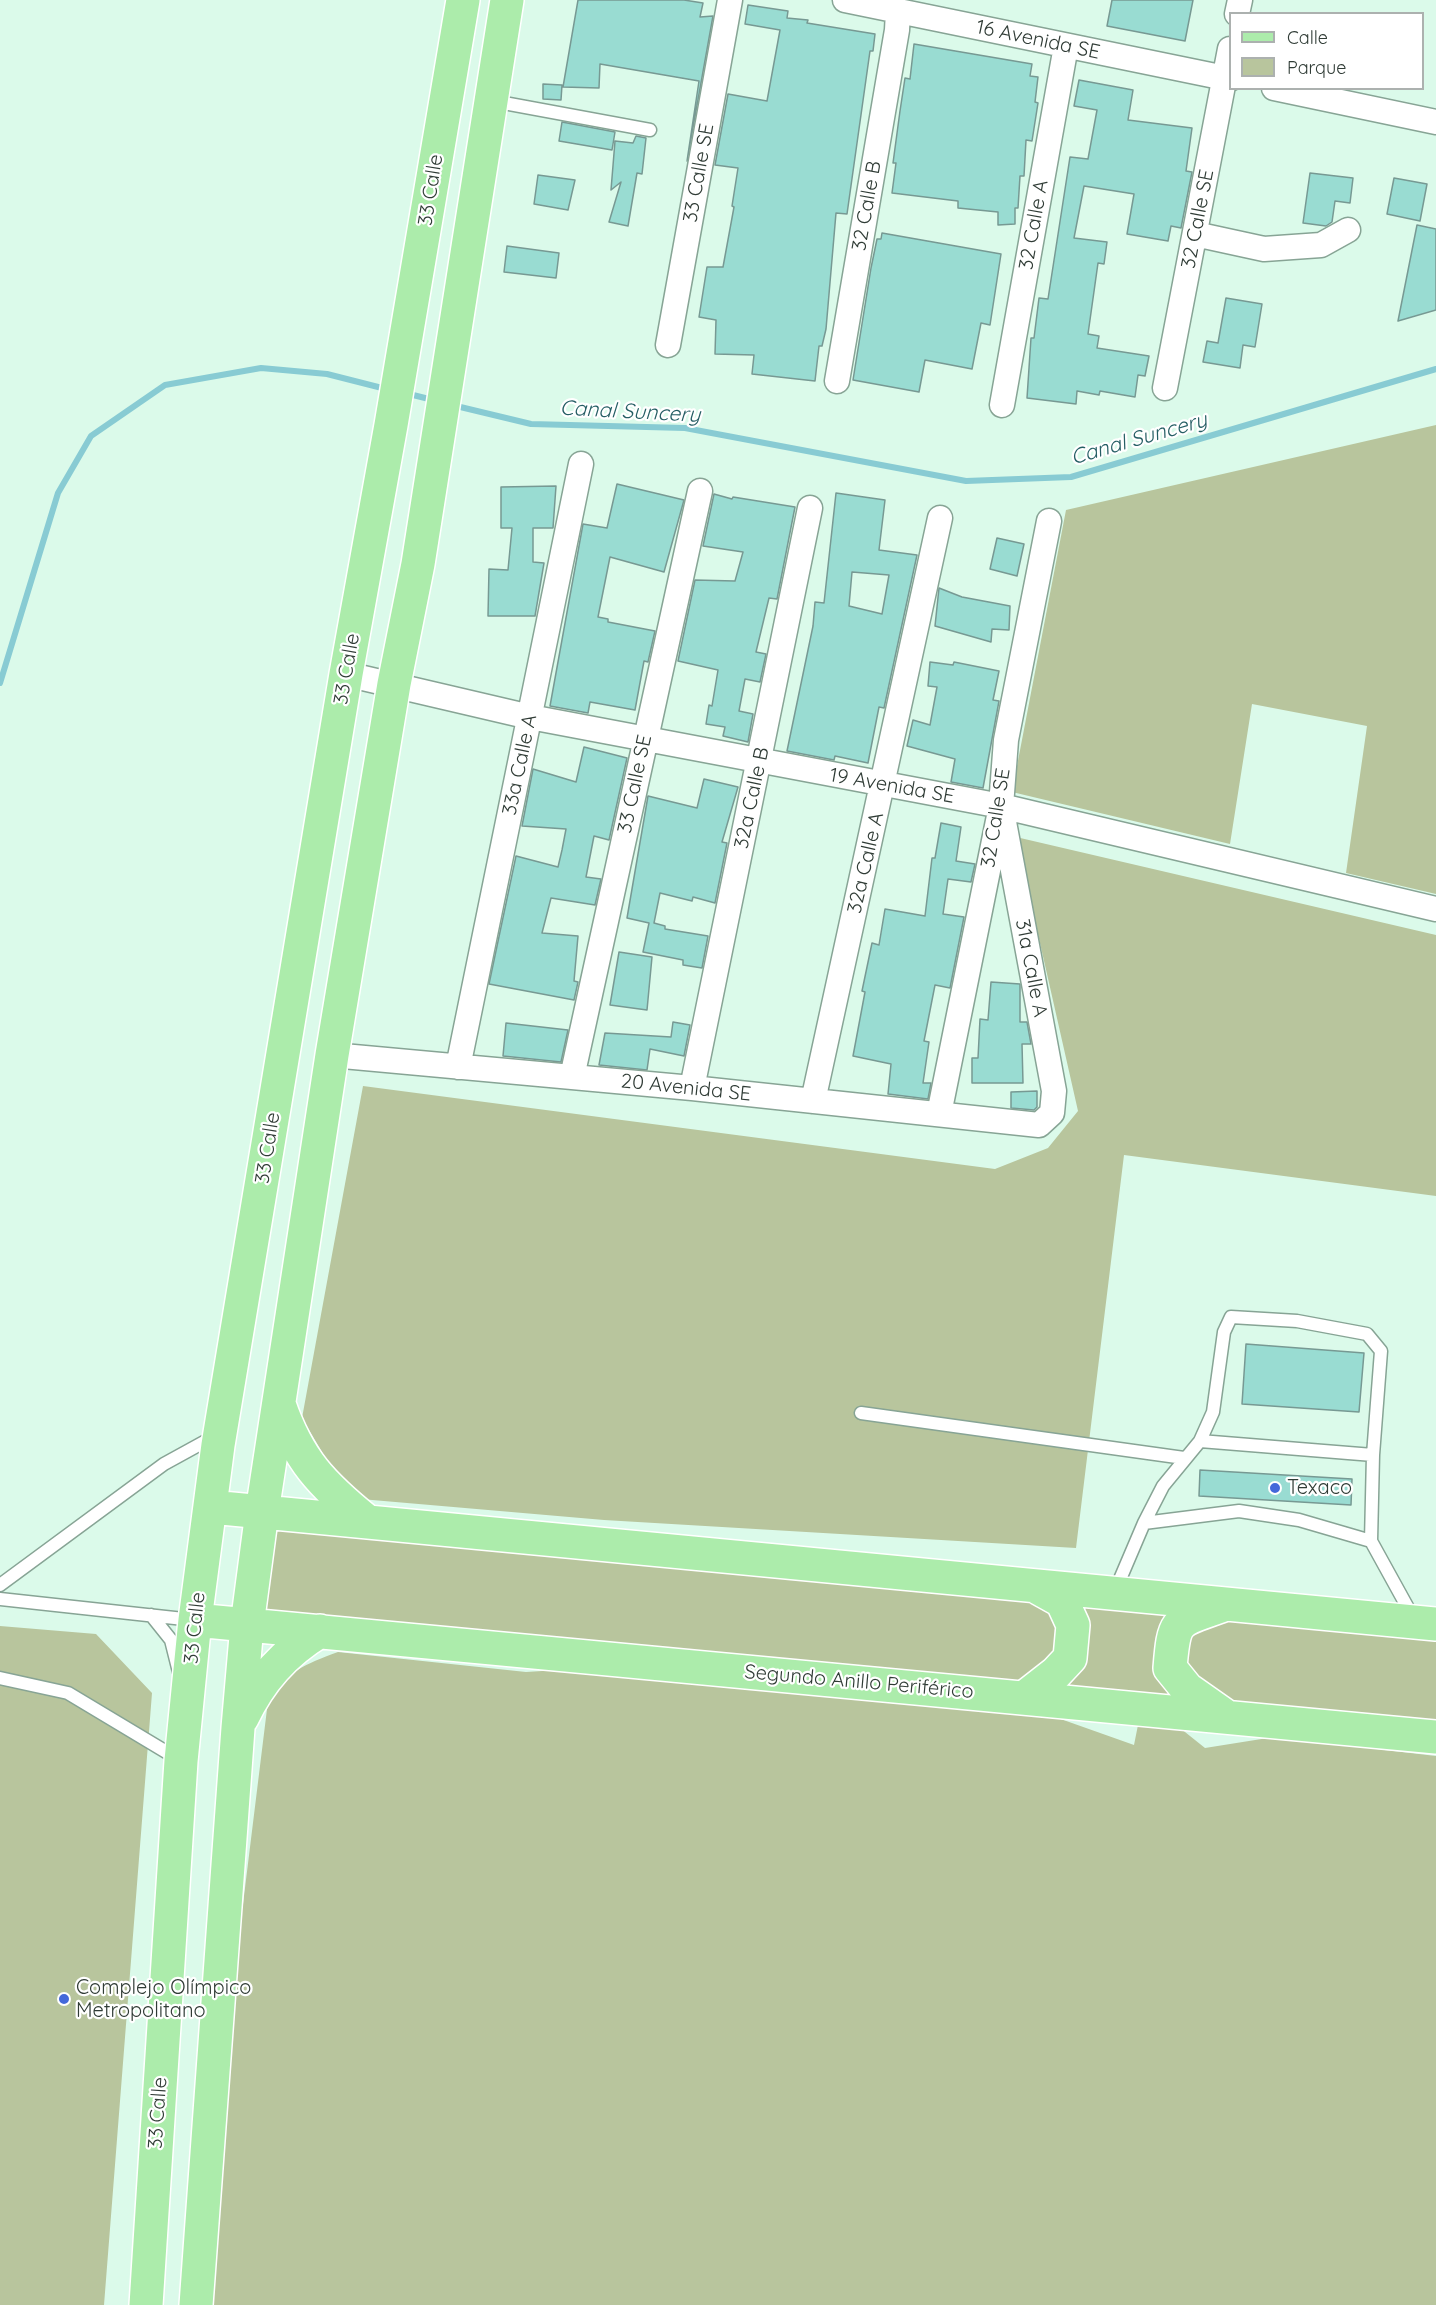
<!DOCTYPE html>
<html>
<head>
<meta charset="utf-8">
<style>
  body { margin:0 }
  #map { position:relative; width:1436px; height:2305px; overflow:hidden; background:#dbfaea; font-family:Quicksand,sans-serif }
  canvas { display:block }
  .legend { position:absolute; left:1229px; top:12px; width:195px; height:78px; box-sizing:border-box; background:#fff; border:2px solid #acb1af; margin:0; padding:8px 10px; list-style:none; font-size:18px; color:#303c36 }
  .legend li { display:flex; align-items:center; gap:12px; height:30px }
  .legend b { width:30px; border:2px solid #acb1af }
</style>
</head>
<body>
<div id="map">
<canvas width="1436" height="2305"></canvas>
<ul class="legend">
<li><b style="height:8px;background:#acecab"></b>Calle</li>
<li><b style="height:16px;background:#b8c59d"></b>Parque</li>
</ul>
</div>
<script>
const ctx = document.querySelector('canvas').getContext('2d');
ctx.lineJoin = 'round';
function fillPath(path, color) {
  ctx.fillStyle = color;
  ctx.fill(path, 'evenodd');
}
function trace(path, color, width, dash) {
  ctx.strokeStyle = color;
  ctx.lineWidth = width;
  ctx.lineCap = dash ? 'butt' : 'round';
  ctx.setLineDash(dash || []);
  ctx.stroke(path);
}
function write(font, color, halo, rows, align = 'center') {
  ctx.font = font + ' Quicksand,sans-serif';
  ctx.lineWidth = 4.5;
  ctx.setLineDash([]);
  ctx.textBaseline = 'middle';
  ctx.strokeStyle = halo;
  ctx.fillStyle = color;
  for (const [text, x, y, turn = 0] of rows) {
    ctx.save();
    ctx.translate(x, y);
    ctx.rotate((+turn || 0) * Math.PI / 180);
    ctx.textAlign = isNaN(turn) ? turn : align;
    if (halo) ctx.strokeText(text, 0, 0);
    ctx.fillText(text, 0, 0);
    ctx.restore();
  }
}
fillPath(new Path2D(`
  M1436,425v469l-90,-21 21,-147 -115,-22 -22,140 -218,-52 54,-282z
  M1016,837l420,98v261l-312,-41 -48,393 -472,-28 -255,-22 -47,-80 61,-332 632,83 53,-21 30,-37z
  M262,1517l797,84 8,55 -43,32 -775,-65z
  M1061,1589l135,14 -26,29 22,70 -141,-17z
  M1224,1612l212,20v90l-208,-22 -42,-30 -4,-30z
  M0,1626l96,8 56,59 -48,612h-104z
  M338,1652l188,20 32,-2 497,47 79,28 4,-20 42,3 25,20 69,-11 162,19v549h-1229l21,-362 15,-39 25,-203c22,-31 35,-36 70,-49z`), '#b8c59d');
trace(new Path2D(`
  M405,393l28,7
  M452,405l79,19 154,4 281,53 105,-4 365,-108
  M0,683l58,-190 33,-57 74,-51 96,-17 66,6 59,15`), '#88cbd3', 6);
const building = new Path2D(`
  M578,0h106l19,3 -3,14 13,-1 -26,145 12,-80 -99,-17 -1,24 -36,-1z
  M1112,0h81l-8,41 -78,-15z
  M748,5l40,6 -1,7 21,2 -1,3 68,11 -2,17h-3l-23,163 -11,-1 -10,116 -4,17h-3l-4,35 -63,-7 2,-19 -39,-1 1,-34 -17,-3 8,-50h16l11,-60 -2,-1 6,-38 -23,-3 13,-71 39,7 13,-71 -35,-6z
  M914,44l118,20 -2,12 8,1 -3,25 3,1 -6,38 -6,-1 -2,36h-4l-2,32h-3v16l-17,1v-13l-40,-4v-7l-66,-8 4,-30h-3l7,-52 5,-33 5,1z
  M1079,80l54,10 -5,30 64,8 -6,43 6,1 -11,56 -10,-2 -3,15 -41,-7 7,-40 -50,-8 -10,52 33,4 -3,22 -6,-1 -10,71 11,2 -2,12 52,8 -4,20 -7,-1 -3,22 -35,-6 -1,4 -22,-4 -1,13 -49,-6 4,-60h3l5,-40 9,1 22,-142 18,2 9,-49 -23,-4z
  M543,84l19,1 -1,15 -18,-1z
  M562,122l53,10 -3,18 -53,-9z
  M636,136l10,2 -4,36 -5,-1 -9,53 -19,-4 12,-40 -10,8 4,-49 18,2z
  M1310,173l43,5 -3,25 -15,-2 -3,21 -6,4 -23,-3z
  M538,175l37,5 -7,30 -34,-6z
  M1394,178l33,6 -7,37 -33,-7z
  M1417,225l19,4v81l-38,11z
  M882,233l119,21 -11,71 -9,-2 -9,46 -47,-9 -6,32 -66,-12 18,-112 6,-29h4z
  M507,246l52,7 -3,25 -52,-6z
  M1226,298l36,6 -7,43 -12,-2 -3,23 -37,-6 4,-21 11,2z
  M617,484l67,16 -20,72 -54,-15 -12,60 10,2v3l47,9 -7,31 -4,-1 -9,49 -45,-8 -2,11 -38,-7 33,-182 24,4z
  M556,486l-3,42h-20v34l11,1 -9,53h-47l1,-47 19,1 4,-42h-11v-41z
  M836,493l49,7 -6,50 38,5 -33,153 -5,-1 -11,56 -33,-7 -1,4 -47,-9 26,-125 2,-24 9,1zM852,572l37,3 -7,39 -33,-8z
  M714,494l18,5 1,-2 62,10 -18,92 -8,-1 -13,54 10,2 -6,28 -15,-3 -6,32 14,3 -5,28 -25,-6 2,-9 -19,-3 3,-19 3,1 6,-36 -40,-9 17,-81 40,1 8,-29 -40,-6z
  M997,538l27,6 -7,32 -27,-7z
  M939,588l23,9 48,9 -1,24 -17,-1 -1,13 -56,-16z
  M930,662l23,3 1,-3 45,9 -6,29 6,1 -16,87 -32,-6 4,-23 -48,-13 6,-26 17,5 7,-38 -9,-1z
  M584,747l43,11 -18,82 -15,-4 -8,41 15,2 -6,26 -44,-7 -9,35 36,3 -4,45 4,1 -4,18 -85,-16 27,-128 42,11 4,-17 4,-21 -44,-3 11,-57 43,13z
  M704,779l34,8 -16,55 5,1 -12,60 -22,-6 -1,4 -32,-8 -6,30 11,3v3l43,7 -6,32 -19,-3v-5l-40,-8 6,-29 -22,-5 21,-122 49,12z
  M941,823l20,4 -5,34 19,3 -4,18 -23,-3 -5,35 21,3 -14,71 -15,-3 -11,56 5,1 -6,41h8l-3,16 -40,-5 3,-30 -38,-8 12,-64 -3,-1 10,-48 7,2 6,-36 40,7 7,-58h3z
  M619,952l33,5 -5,53 -37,-5z
  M991,982l29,2v38h7l4,22h-9l1,39h-51v-25h6l2,-39 8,1z
  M673,1022l17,3 -6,31 -34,-7 -3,21 -48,-5 6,-32 66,4z
  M506,1023l62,7 -7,32 -58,-6z
  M1037,1091v16l-3,3 -23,-2v-16z
  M1246,1344l118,9 -5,59 -117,-8z
  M1200,1470l152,9 -1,26 -152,-9z`);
fillPath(building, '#99dcd2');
trace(building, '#779993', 1.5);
const service = new Path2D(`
  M493,101l157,29
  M861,1413l323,45
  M1200,1441l173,14
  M1144,1523l95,-12 60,9 72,21
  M0,1585l164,-121 51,-28
  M1115,1591l29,-68 19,-37 37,-45 13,-29 11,-80 7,-15 66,4 70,13 14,17 -8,104 -2,86 43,78
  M0,1599l193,21
  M151,1615l20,25 8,32
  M0,1678l68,15 110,66`);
const minor = new Path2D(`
  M845,0l385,79
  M1237,14l3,-14
  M1274,88l162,34
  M1195,234l69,15 57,-4 27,-15
  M668,345l62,-345
  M837,381l60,-351 1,-19
  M1165,388l65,-339
  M1002,405l64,-359
  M346,674l184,43 471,89 435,103
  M332,1055l360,33 347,37 13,-12 2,-22 -53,-285
  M458,1067l123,-603
  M572,1077l128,-586
  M692,1088l118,-580
  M813,1101l127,-583
  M939,1114l62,-308 5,-66 43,-219`);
const primary = new Path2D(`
  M279,1404c19,56 43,81 89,118
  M211,1507l1225,117
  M1221,1606c-46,16 -47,13 -51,62l17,21 37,26
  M195,1620l1241,117
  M1024,1698l32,-25 14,-15 3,-33 -11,-24 -27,-15
  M242,1718c18,-38 42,-65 78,-87
  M146,2305l35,-544 14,-141 23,-175 128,-771 45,-249 72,-425
  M196,2305l42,-577 9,-103 15,-113 70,-457 62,-371 24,-120 89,-564`);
trace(service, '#87a495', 15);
trace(minor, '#87a495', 27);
trace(primary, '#fff', 36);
trace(service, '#fff', 12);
trace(minor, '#fff', 24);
trace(primary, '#acecab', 33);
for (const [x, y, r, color] of [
  [1275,1488,6,"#4368da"],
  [64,1999,6,"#4368da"]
]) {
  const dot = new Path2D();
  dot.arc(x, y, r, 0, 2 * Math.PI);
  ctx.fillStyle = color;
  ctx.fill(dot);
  trace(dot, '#fff', 2);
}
write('20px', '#303c36', '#fff', [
  ["16 Avenida SE",1038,40,12],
  ["33 Calle SE",699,173,-80],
  ["33 Calle",431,190,-81],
  ["32 Calle B",867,206,-80],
  ["32 Calle SE",1198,219,-79],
  ["32 Calle A",1034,225,-80],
  ["33 Calle",347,669,-80],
  ["33a Calle A",520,765,-78],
  ["33 Calle SE",635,784,-78],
  ["19 Avenida SE",892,786,10],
  ["32a Calle B",752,798,-78],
  ["32 Calle SE",996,818,-81],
  ["32a Calle A",866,863,-77],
  ["31a Calle A",1031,968,79],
  ["20 Avenida SE",686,1088,6],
  ["33 Calle",268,1148,-81],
  ["33 Calle",195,1628,-84],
  ["Segundo Anillo Periférico",859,1682,5],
  ["33 Calle",158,2113,-86]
]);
write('20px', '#303c36', '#fff', [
  ["Texaco",1287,1488],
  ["Complejo Olímpico",76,1988],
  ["Metropolitano",76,2011]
], 'left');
write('italic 21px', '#255e64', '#fff', [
  ["Canal Suncery",630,412,3],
  ["Canal Suncery",1139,439,-16]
]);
</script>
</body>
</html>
